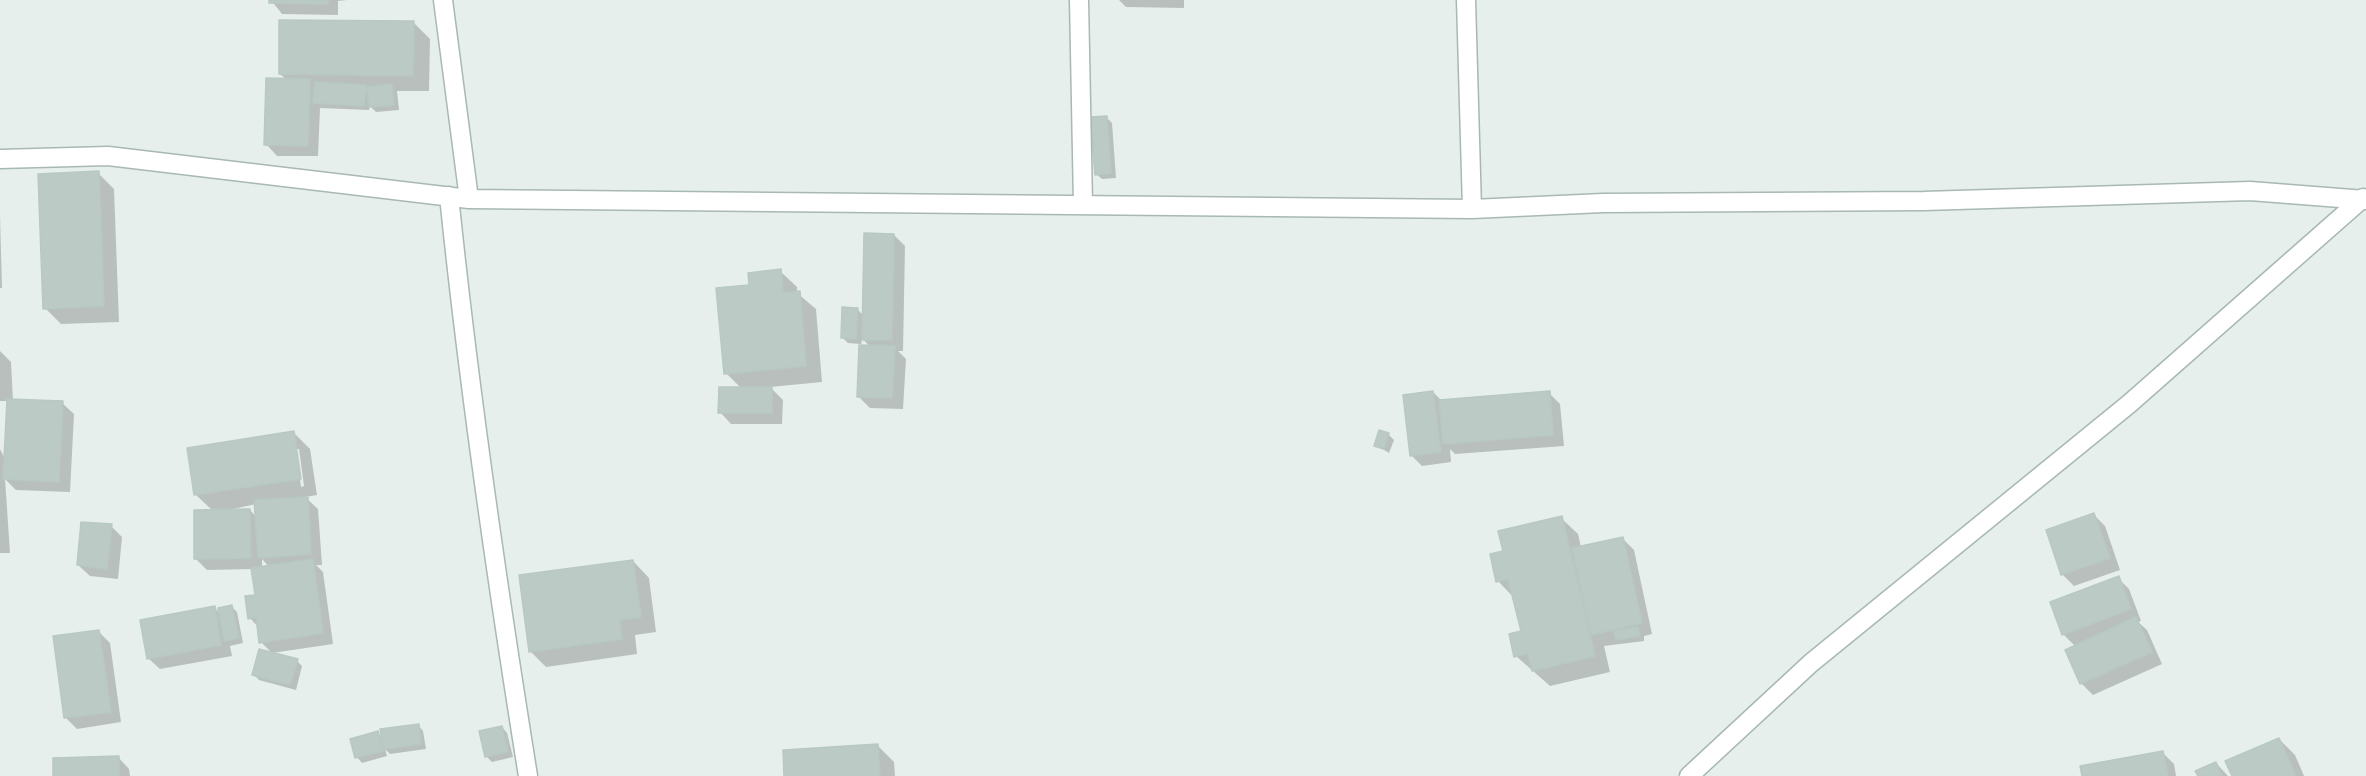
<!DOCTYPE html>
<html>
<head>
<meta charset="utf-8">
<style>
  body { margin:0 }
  canvas { display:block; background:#e6efeb }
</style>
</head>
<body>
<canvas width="2366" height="776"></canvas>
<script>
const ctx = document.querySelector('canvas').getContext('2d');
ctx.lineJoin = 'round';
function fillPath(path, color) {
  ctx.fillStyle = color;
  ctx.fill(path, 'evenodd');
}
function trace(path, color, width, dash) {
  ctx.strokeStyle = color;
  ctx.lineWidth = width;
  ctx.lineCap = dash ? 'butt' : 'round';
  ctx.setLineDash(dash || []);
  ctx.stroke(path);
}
fillPath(new Path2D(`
  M271,0h76l-9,1v14l-56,-1z
  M1119,0h65v8l-58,-1z
  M414,23l16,16 -1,52h-32l2,19 -23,2 -6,-6 -1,4 -49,-2 -2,48h-41l-11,-12 21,-64 -7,-6z
  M1106,117l6,6 4,55 -14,1 -6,-5z
  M98,173l16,16 5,133 -58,2 -16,-16z
  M0,215l2,73h-2z
  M894,235l11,11 -2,105h-5l8,8 -3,50 -33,-1 -12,-12 3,-52 -13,-1 -6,-6 15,-28 7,7zM862,338l8,9 -9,-1z
  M780,271l17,16v6l19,16 6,73 -52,5 13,13 -1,24h-51l-11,-12 21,-24 -15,-15 25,-87z
  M0,351l11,11 2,39 49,2 12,11 -4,78 -54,-2 -11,-11 5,74h-10v-104l6,12 3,-60h-9z
  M1433,392l9,9 107,-8 11,11 4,42 -109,8 -5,-5 1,13 -29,4 -11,-11z
  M294,433l16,16 7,46 -12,2 13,12 4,56h-6l7,7 10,72 -61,9 -11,-11 -3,-15 -8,-9 6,-22 -3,-27 -46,1 -12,-12 18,-47 -17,-16zM296,449h3l5,37 -3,1zM256,504l1,14 -7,-8 -26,1zM262,559l7,8 -7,1z
  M1388,434l6,6 -5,13 -13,-8z
  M2094,515l11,11 15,44 -46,16 -12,-12z
  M1561,518l17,16 3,13 41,-9 12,12 18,84 -8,2v5l-40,5 6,26 -60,14 -34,-30 6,-24 -8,-34 -16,-17 7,-29z
  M111,526l11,11 -4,42 -28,-3 -12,-11z
  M633,561l16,17 7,54 -21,3 2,19 -91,13 -16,-16z
  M2118,578l11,11 12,32 -3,1 9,8 15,34 -69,31 -12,-12 -5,-36 -13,-13z
  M214,607l6,7 12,-7 5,5 6,31 -13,3 2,10 -72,13 -12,-11z
  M99,632l11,11 11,79 -44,7 -12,-12z
  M297,661l5,5 -6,24 -37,-10 -5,-5z
  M418,725l5,6 3,18 -36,5 -5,-5 2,7 -25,7 -5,-6 20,-24 6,6z
  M502,727l5,6 6,24 -21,5 -5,-5z
  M2279,739l16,16 9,21h-70z
  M878,746l16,16 1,14h-109z
  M2163,753l11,11 2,12h-93z
  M118,757l11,12 1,7h-75z
  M2216,763l12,13h-29z`), '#0003');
const building = new Path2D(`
  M269,0h59v4l-59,-1z
  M279,20l135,1 -1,55 -134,-2z
  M266,78l44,1 -2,67 -44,-1z
  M315,82l51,3 -2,21 -51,-3z
  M392,84l2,21 -25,2 -2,-20z
  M1107,116l4,57 -16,2 -5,-58z
  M99,171l5,135 -61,3 -5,-135z
  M864,233l30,1 -2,106h-30z
  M781,269l2,24 17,-2 6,75 -82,8 -8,-86 33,-3 -1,-12z
  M842,307l16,1 -2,31 -15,-1z
  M859,345l36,1 -3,52 -35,-1z
  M719,387h53v26h-54z
  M1433,391l8,61 -31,4 -7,-61z
  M1550,391l3,44 -110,9 -4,-44z
  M7,399l56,2 -4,81 -56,-3z
  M1379,430l10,3 -5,16 -10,-3z
  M294,431l7,48 -107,16 -7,-47z
  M308,497l3,57 -53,4 -4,-58z
  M250,509l1,49 -57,1v-49z
  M2094,513l16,45 -49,17 -15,-45z
  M1562,516l33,140 -63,15 -4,-18 -14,4 -5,-23 12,-3 -13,-52 -12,3 -6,-28 13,-3 -5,-20z
  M81,522l31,2 -5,45 -30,-4z
  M1623,537l19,86 -51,12 -19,-87z
  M313,559l10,74 -64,10 -3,-26 -8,2 -3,-23 10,-1 -4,-27z
  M633,560l8,57 -22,3 3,19 -93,13 -10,-77z
  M2119,576l12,33 -69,26 -12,-33z
  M232,605l7,33 -15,3 -6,-33z
  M215,606l6,39 -74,14 -7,-39z
  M2136,617l16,35 -72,32 -15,-34z
  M1638,627l2,9 -24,4 -2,-9z
  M99,630l12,82 -47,6 -11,-82z
  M259,649l39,10 -8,26 -38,-10z
  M419,724l2,20 -38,5 -3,-20z
  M502,726l6,26 -23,5 -6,-26z
  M378,731l5,20 -28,7 -5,-19z
  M2279,738l17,38h-64l-7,-15z
  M878,744l2,32h-96l-1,-26z
  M2163,751l5,25h-86l-2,-10z
  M119,756v20h-66v-18z
  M2216,762l6,14h-24l-3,-5z`);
fillPath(building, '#bbcac4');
trace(building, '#b8c9c2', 1.5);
const minor = new Path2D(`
  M443,0l26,199
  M1079,0l4,205
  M1466,0l6,209
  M0,159l108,-3 361,43 1003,10 131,-6 321,-2 326,-10 116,9
  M449,196c20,195 48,387 79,580
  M1689,776l122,-113 318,-259 234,-206`);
trace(minor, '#a8b8b2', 21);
trace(minor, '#fff', 18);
</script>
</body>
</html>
